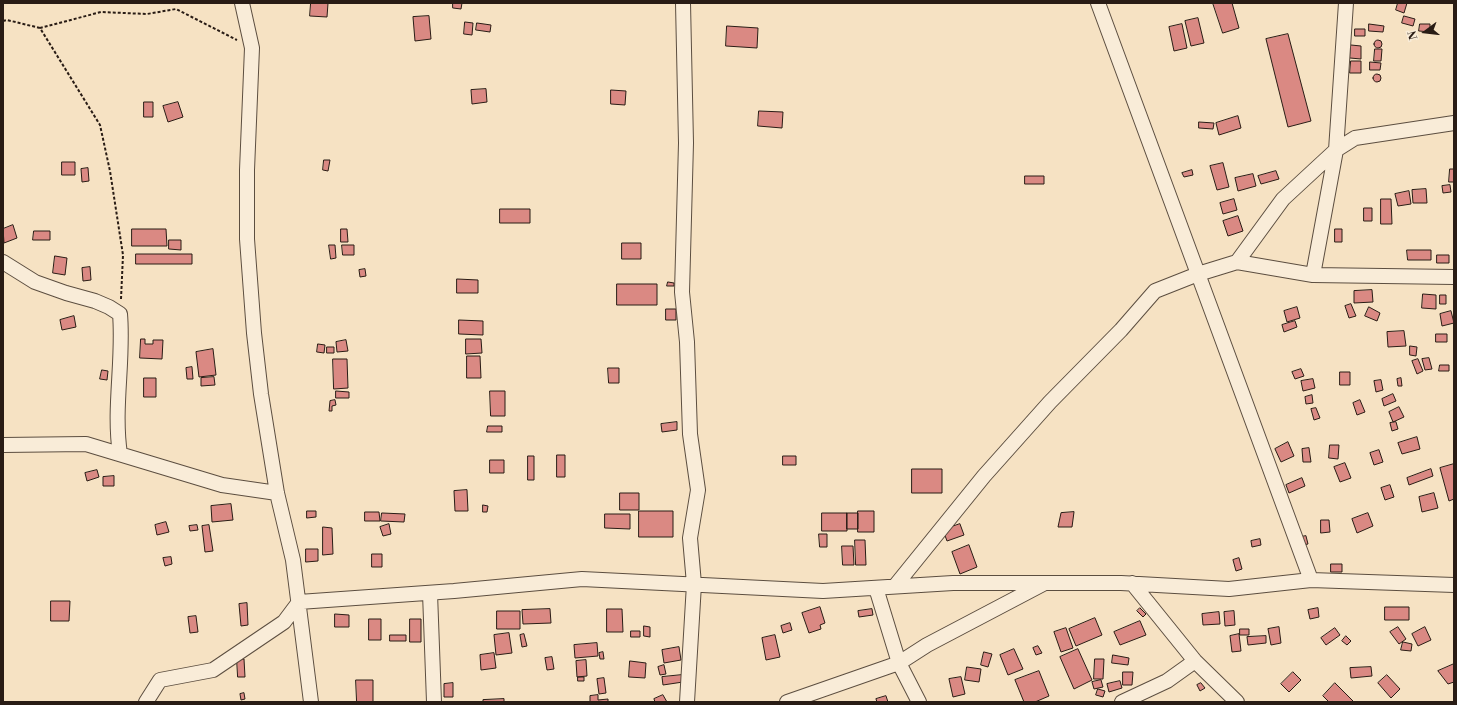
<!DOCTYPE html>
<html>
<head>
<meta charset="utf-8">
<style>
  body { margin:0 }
  #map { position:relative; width:1457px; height:705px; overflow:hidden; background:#f6e2c3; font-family:"Libre Bodoni",serif }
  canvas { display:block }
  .frame { position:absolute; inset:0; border:4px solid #291c15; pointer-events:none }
  .north { position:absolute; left:1405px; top:12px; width:40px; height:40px; -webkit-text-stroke:3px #f9ecd8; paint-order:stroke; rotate:255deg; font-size:11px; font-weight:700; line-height:16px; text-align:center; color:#291c15 }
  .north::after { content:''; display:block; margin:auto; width:14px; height:18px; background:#291c15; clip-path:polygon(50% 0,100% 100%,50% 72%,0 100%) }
</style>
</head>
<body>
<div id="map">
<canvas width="1457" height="705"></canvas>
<div class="frame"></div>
<div class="north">N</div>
</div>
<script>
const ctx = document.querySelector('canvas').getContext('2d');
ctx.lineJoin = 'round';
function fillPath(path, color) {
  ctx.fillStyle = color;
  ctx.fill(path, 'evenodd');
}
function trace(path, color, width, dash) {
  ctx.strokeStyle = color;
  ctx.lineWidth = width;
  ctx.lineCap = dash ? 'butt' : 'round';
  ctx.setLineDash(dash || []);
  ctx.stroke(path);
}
const building = new Path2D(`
  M311,3h17l-1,14 -17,-1z
  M453,3h9l-1,6 -8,-1z
  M1213,3h19l7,25 -16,5z
  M1398,3h9l-3,10 -8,-3z
  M429,16l2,23 -16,2 -2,-24z
  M1404,16l11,3 -2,7 -11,-3z
  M1198,18l6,25 -13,3 -6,-25z
  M465,22l8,1 -1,12 -8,-1z
  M477,23l14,2 -1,7 -14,-2z
  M1182,24l5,24 -13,3 -5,-24z
  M1369,24l15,2 -1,6 -14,-1z
  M1420,24h10v8l-11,-1z
  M727,26l31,2 -1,20 -31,-2z
  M1355,29h10v7h-10z
  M1288,34l23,87 -23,6 -22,-88z
  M1374 44a4 4 0 1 1 8 0a4 4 0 1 1-8 0Z
  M1351,45l10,1v13l-11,-1z
  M1375,49h7l-1,12h-7z
  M1351,61h10v12h-11z
  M1370,62l11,1 -1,7h-10z
  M1373 78a4 4 0 1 1 8 0a4 4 0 1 1-8 0Z
  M486,89l1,13 -15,2 -1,-14z
  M611,90l15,1 -1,14 -14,-1z
  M144,102h9v15h-9z
  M178,102l5,15 -15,5 -5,-16z
  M759,111l24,1 -1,16 -24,-2z
  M1238,116l3,12 -22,7 -3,-12z
  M1199,122l15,1 -1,6 -14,-1z
  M324,160h6l-2,11 -5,-1z
  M62,162h13v13h-13z
  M1223,163l6,24 -12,3 -7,-24z
  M88,168l1,13 -7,1 -1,-13z
  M1450,169h4v13h-5z
  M1192,170l1,5 -9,2 -2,-4z
  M1276,171l3,8 -18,5 -3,-8z
  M1253,174l3,12 -18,5 -3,-13z
  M1025,176h19v8h-19z
  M1450,185l1,7 -8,1 -1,-7z
  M1426,189l1,14h-14l-1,-13z
  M1409,191l2,13 -13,2 -3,-12z
  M1234,199l3,11 -14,4 -3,-11z
  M1381,199h10l1,25h-11z
  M1364,208h8v13h-8z
  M500,209h30v14h-30z
  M1238,216l5,15 -15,5 -5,-15z
  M13,225l4,13 -13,5 -1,-14z
  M132,229h34l1,17h-35z
  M341,229h6l1,13h-7z
  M1335,229h7v13h-7z
  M34,231h16v9h-17z
  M169,240h12v10l-12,-1z
  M622,243h19v16h-19z
  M329,245h6l1,13 -5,1z
  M342,245h12v10h-11z
  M1407,250h24v10h-23z
  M136,254h56v10h-56z
  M1437,255h12v8h-12z
  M55,256l12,2 -2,17 -12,-2z
  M90,267l1,13 -8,1 -1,-13z
  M365,269l1,7 -6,1 -1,-7z
  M457,279l21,1v13h-21z
  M668,282l6,1v3h-7z
  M617,284h40v21h-40z
  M1372,290l1,12 -19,1v-12z
  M1423,294l13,1v14l-14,-1z
  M1440,295h6v9h-6z
  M1351,304l5,12 -7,2 -4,-12z
  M1297,307l3,11 -13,4 -3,-11z
  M1369,307l11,6 -3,8 -12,-5z
  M666,309h10v11h-10z
  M1451,311l3,12 -12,3 -2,-12z
  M74,316l2,11 -14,3 -2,-10z
  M459,320l24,1v14l-24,-1z
  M1295,321l2,6 -13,5 -2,-7z
  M1404,331l2,15 -18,1 -1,-15z
  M1436,334h11v8h-11z
  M141,339h4v5h8v-4h10l-1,19 -22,-1z
  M466,339h15l1,14 -16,1z
  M346,340l2,11 -11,1 -1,-10z
  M318,344l7,1 -1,8 -7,-1z
  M1410,346l7,1 -1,9 -6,-1z
  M327,347h7v6h-7z
  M213,349l3,26 -17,2 -3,-25z
  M467,356h13l1,22h-14z
  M1429,358l3,11 -7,1 -3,-11z
  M333,359h14l1,29 -14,1z
  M1418,359l5,12 -6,3 -5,-13z
  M1440,365h9v6h-10z
  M192,367l1,12h-6l-1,-11z
  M608,368h11v15h-10z
  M1301,369l3,7 -9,3 -3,-7z
  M102,370l6,1 -1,9 -7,-1z
  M1340,372h10v13h-10z
  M214,377l1,8 -14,1v-8z
  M144,378h12v19h-12z
  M1401,378l1,8h-4l-1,-7z
  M1313,379l2,9 -12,3 -2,-10z
  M1381,380l2,10 -7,2 -2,-11z
  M336,391l13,1v6h-13z
  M490,391h15v25h-14z
  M1393,394l3,7 -12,5 -2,-7z
  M1312,395l1,8 -7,1 -1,-7z
  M335,400l1,5 -4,1v5h-3l1,-10z
  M1360,400l5,12 -8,3 -4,-12z
  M1399,407l5,10 -11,5 -4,-10z
  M1316,408l4,10 -6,2 -3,-11z
  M677,422v8l-15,2 -1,-8z
  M1396,422l2,7 -6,2 -2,-8z
  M488,426h14v6h-15z
  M1417,437l3,12 -18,5 -4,-11z
  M1288,442l6,14 -13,6 -6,-13z
  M1330,445h9l-1,14 -9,-1z
  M1309,448l2,14h-8l-1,-13z
  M1379,450l4,12 -9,3 -4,-12z
  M557,455h8v22h-8z
  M528,456h6v24h-6z
  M783,456h13v9h-13z
  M490,460h14v13h-14z
  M1345,463l6,15 -11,4 -6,-15z
  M1454,464v35l-5,2 -9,-33z
  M912,469h30v24h-30z
  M1431,469l2,7 -24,9 -2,-7z
  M97,470l2,7 -12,4 -2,-8z
  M114,476v10h-11v-9z
  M1302,478l3,8 -16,7 -3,-8z
  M1390,485l4,12 -9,3 -4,-12z
  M467,490l1,21h-13l-1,-20z
  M620,493h19v17h-19z
  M1434,493l4,15 -16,4 -3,-15z
  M231,504l2,16 -21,2 -1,-16z
  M483,505l5,1 -1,6h-4z
  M307,511h9v6l-9,1z
  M639,511h34v26h-34z
  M858,511h16v21h-16z
  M365,512h14l1,9h-15z
  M1074,512l-2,15h-14l3,-14z
  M382,513l23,1 -1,8 -23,-1z
  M822,513h25v18h-25z
  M847,513h11v16h-11z
  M1368,513l5,13 -16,7 -5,-14z
  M605,514h25v15l-25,-1z
  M1321,520h8l1,12 -9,1z
  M166,522l3,10 -12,3 -2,-10z
  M389,524l2,10 -8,2 -3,-9z
  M960,524l4,11 -17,6 -4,-11z
  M197,525l1,5 -8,1 -1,-5z
  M209,525l4,26 -8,1 -3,-26z
  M323,527l9,1 1,26 -10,1z
  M819,534h8v13h-7z
  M1306,536l2,8 -5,1 -2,-8z
  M1260,539l1,6 -9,2 -1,-6z
  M855,540h10l1,25h-10z
  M969,545l8,22 -17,7 -8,-22z
  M842,546h11l1,19h-11z
  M306,549h12v12l-12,1z
  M372,554h10v13h-10z
  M171,557l1,7 -7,2 -2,-8z
  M1239,558l3,11 -6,2 -3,-11z
  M1331,564h11v8h-11z
  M51,601h19l-1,20h-18z
  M247,603l1,22 -7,1 -2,-22z
  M820,607l5,16 -5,2 1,4 -12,4 -7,-20z
  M1385,607h24v13h-24z
  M1140,608l6,6 -3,3 -6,-6z
  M1318,608l1,9 -9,2 -2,-9z
  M550,609l1,14 -28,1 -1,-14z
  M607,609h15l1,23h-16z
  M872,609l1,6 -14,2 -1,-6z
  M497,611h23v18h-23z
  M1234,611l1,14 -10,1 -1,-14z
  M1219,612l1,12 -17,1 -1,-11z
  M335,614l14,1v12h-14z
  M196,616l2,16 -8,1 -2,-16z
  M1095,618l7,17 -26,11 -7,-17z
  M369,619h12v21h-12z
  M410,619h11v23h-11z
  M1140,621l6,14 -26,10 -6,-13z
  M790,623l2,7 -9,3 -2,-7z
  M644,626l6,1v10l-6,-1z
  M1279,627l2,16 -10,2 -3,-16z
  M1398,627l8,12 -7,5 -9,-12z
  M1425,627l6,13 -13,6 -6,-12z
  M1066,628l7,20 -12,4 -7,-20z
  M1335,628l5,7 -14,10 -5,-7z
  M1240,629h9v6h-9z
  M631,631h9v6h-9z
  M509,633l3,20 -16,2 -2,-20z
  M524,634l3,12 -5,1 -2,-12z
  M1239,634l2,17 -9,1 -2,-16z
  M390,635h16v6h-16z
  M775,635l5,22 -14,3 -4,-22z
  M1266,636v7l-18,2 -1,-8z
  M1346,636l5,5 -4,4 -5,-4z
  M1403,642l9,2 -1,7 -10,-1z
  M597,643l1,13 -23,2 -1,-13z
  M1038,646l4,7 -6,2 -3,-7z
  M679,647l2,13 -17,3 -2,-13z
  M1014,649l9,20 -15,6 -8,-20z
  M1078,649l14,31 -18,9 -14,-32z
  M603,652l1,7h-4l-1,-6z
  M984,652l8,2 -4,13 -7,-2z
  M494,653l2,15 -15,2 -1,-15z
  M1113,655l16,3 -1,7 -16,-2z
  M552,657l2,12 -7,1 -2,-12z
  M237,659h7l1,18h-7z
  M1095,659h9l-1,20h-9z
  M586,660l1,16 -10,1 -1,-16z
  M630,661l16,2 -1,15 -16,-1z
  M1454,664v18l-6,2 -10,-13z
  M664,665l2,9 -6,1 -2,-8z
  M967,667l14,2 -2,13 -14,-2z
  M1371,667l1,9 -21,2 -1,-10z
  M1039,671l10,25 -14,6h-11l-9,-22z
  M1123,672h10l-1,13h-9z
  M1293,672l8,8 -12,12 -8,-8z
  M682,675l1,7 -20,3 -1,-8z
  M1387,675l13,14 -9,9 -13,-15z
  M578,677h6v4h-6z
  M961,677l4,17 -12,3 -4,-18z
  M604,678l2,15 -7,1 -2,-15z
  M356,680h17v22h-16z
  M1101,680l2,7 -9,2 -2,-7z
  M1120,681l2,7 -13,4 -2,-8z
  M453,683v14h-9v-13z
  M1201,683l4,5 -5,3 -3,-6z
  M1335,683l19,19h-25l-6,-6z
  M1098,689l7,2 -2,6 -7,-2z
  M244,693l1,6 -4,1 -1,-6z
  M598,695v5l10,-1v3h-18v-6z
  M663,695l4,7h-12l-1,-3z
  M886,696l2,6h-11l-1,-3z
  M504,699v3h-21v-2z`);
fillPath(building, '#da8983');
trace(building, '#291c15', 1);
const minor = new Path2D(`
  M242,3l10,45 -5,122v69l7,94 7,61 16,99 16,67 18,142
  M683,3l3,140 -4,149 5,50 3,92 8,56 -8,48 4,46 -7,118
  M1098,3l213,577
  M3,262l32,20 31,11 29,8 14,6 11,7c4,46 -7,94 0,140
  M1237,262l46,-63 53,-49 10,-147
  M1313,275l23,-125 19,-12 99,-15
  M3,445l83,-1 136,41 55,8
  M1132,583l63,78 42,41
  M895,586l89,-110 66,-74 71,-72 34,-39 43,-17 39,-12 76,13 141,2
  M876,588l23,75 20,39
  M430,593l4,109
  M146,702l14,-22 53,-10 71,-48 15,-20 155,-11 128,-12 241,12 130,-8h168l108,6 82,-9 143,5
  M787,702l112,-39 28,-18 116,-61
  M1122,702l45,-21 28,-20`);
trace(minor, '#5c4e40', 16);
trace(new Path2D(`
  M3,21l4,-1 33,8
  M121,299l2,-44 -13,-84 -10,-46 -60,-97 61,-16 46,2 29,-5 61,31`), '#291c15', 2, [3, 2]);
trace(minor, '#f9ecd8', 14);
</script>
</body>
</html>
